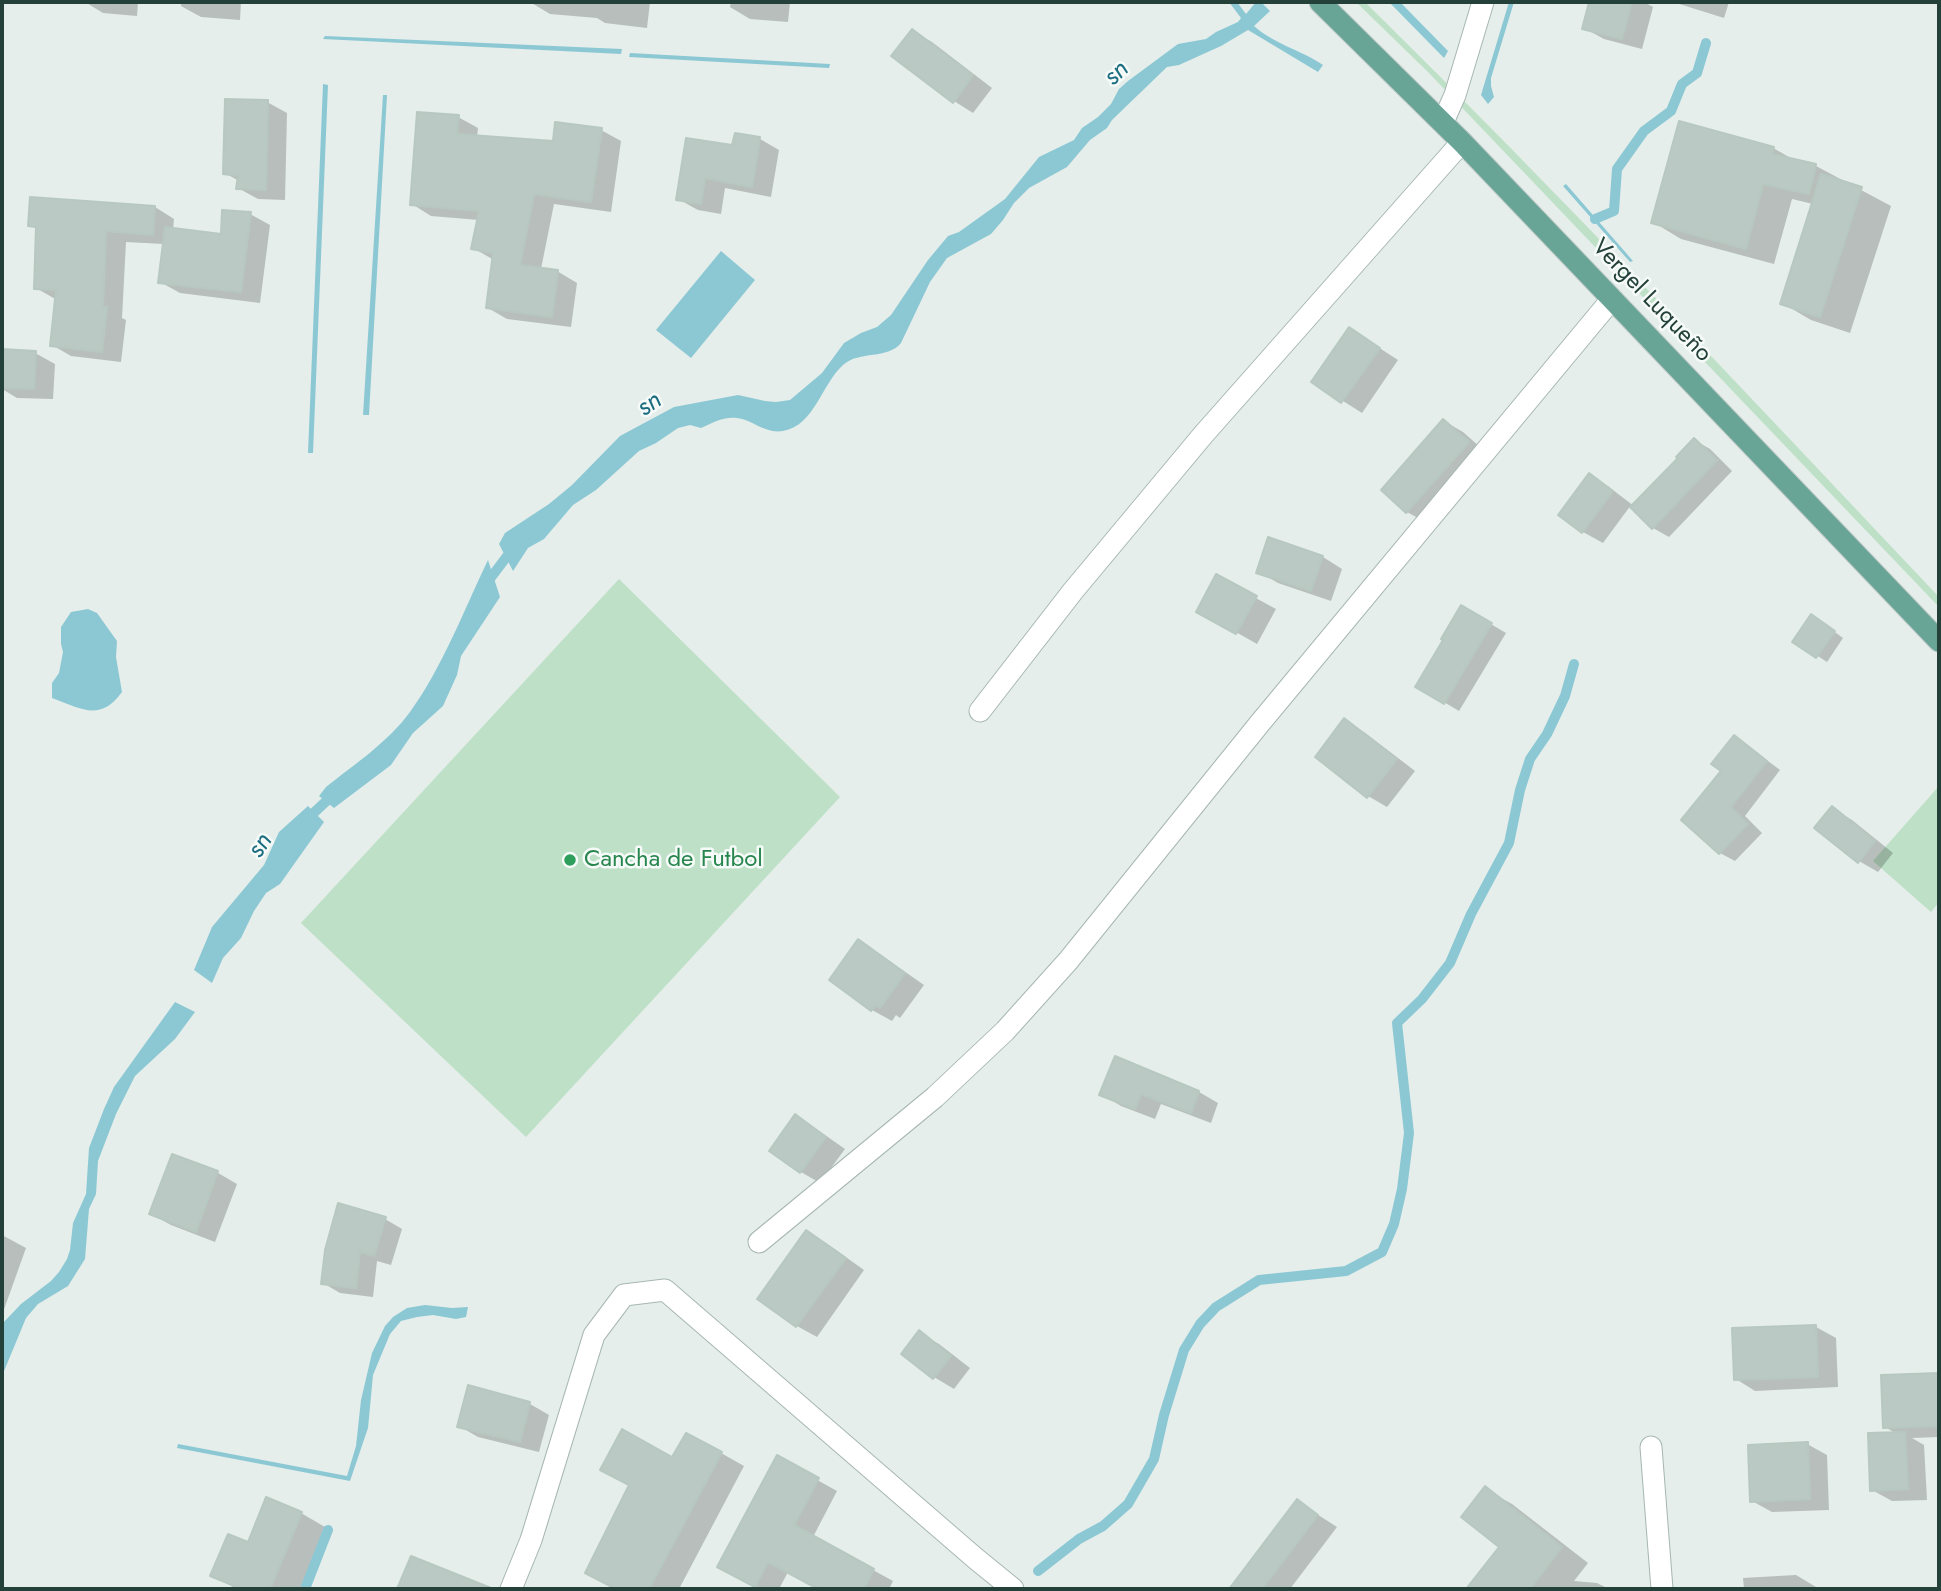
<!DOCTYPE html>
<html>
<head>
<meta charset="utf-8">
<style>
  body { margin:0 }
  #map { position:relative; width:1941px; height:1591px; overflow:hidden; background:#e5eeea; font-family:Jost,sans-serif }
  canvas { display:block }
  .frame { position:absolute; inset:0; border:4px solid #234139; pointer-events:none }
</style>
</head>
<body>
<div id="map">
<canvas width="1941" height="1591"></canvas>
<div class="frame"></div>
</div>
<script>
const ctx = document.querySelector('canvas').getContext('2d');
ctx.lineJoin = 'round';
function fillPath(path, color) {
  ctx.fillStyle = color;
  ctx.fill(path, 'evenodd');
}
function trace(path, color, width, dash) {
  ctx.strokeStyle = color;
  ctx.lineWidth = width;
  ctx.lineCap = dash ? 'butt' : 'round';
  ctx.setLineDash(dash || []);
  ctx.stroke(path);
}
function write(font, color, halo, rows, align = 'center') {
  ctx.font = font + ' Jost,sans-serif';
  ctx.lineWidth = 5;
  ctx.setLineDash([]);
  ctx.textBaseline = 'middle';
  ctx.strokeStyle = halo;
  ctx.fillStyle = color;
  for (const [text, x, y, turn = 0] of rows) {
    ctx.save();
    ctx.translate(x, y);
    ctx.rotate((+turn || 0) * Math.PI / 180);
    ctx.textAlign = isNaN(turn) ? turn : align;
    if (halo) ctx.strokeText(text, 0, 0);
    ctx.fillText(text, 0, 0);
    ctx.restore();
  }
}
fillPath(new Path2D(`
  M1356,2h9c196,193 385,395 574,595v10l-511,-535z
  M619,579l221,218 -314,340 -225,-214z
  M1939,786v116l-8,10 -58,-51z`), '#bde0c7');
fillPath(new Path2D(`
  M1229,2h8l9,12 10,-12h5l9,9 -16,15c20,18 47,24 69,39l-5,7 -70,-42 -27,16 -42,19 -12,2 -55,53 -5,8 -17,12 -23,27 -38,21 -15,15 -11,17 -12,14 -44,24 -17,24 -29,61c-14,17 -41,7 -58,22 -22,20 -28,60 -60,66 -18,3 -30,-11 -46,-13 -12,-2 -26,5 -36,10l-11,-3 -12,3 -22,15 -17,8 -43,39 -23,15 -29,34 -16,9 -15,23 -14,-27 6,-11 44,-29 23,-19 48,-49 54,-29 64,-12 27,6 11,1 14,-2 32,-27 22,-30 17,-10 16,-6 14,-12 37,-55 20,-24 11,-4 46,-33 34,-42 35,-17 8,-12 16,-11 13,-13 8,-15 9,-8 50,-37 28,-5 10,-7 22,-10 3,-4z
  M1389,2h11l48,49 -4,7z
  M1509,2h5l-23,76v8l3,11 -6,7 -7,-9z
  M325,36l297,13 -1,5 -298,-15z
  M630,53l200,11 -1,4 -200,-11z
  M323,84l5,1 -15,368h-5z
  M383,95h4l-18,320h-6z
  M1566,184l67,77 -3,1 -67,-76z
  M721,251l34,29 -64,78 -35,-28z
  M488,560l12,37 -39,59 -4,19 -14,31 -30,27 -22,32 -57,43 -15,-12 7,-9c29,-23 62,-45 84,-75 32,-44 54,-102 78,-152z
  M88,609l9,4 20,28 -1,16 6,35c-22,30 -40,17 -70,6v-15l7,-10 4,-21 -2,-8v-17l10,-15z
  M308,806l16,16 -44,62 -14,9 -12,18 -13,27 -18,20 -11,25 -18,-13 18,-43 52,-62 15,-33z
  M175,1002l20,10 -20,27 -40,37 -19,38 -18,47 -2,33 -7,15 -4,50 -17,27 -30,18 -12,14 -24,58v-52l19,-20 30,-23 8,-9 8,-13 3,-9 3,-27 13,-29 3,-46 15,-39 10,-22z
  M425,1305l27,3 16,-1 -2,10 -10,2 -23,-4 -16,2 -16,4 -11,13 -17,41 -5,53 -18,53 -173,-33 1,-4 169,32 9,-30 5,-46 11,-47 13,-27 8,-9 14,-9z`), '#8cc8d4');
fillPath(new Path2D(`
  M85,2h53l-1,14 -34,-3z
  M181,2h60l-1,18 -39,-3 -20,-11z
  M530,2h120l-3,26 -42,-5 -8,-5 -47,-4z
  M731,2h59l-2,20 -38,-3 -20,-12z
  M1591,2h53l9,5 -11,42 -38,-10 -20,-11z
  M1673,2h56l-5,16z
  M912,31l20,11 60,46 -19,25 -19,-12z
  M267,102l20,11 -2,87 -27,-1 -20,-11 1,-7 -14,-8z
  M458,117l20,11 -1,9 77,6 47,-13 20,11 -10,71 -57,-8 -13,65 16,2 20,12 -6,44 -64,-8 -19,-11 6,-48 -21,-12 6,-28 -48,-4 -19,-12z
  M760,139l19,11 -8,47 -46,-9 -4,26 -23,-4 -20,-11 56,-52z
  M1773,148l23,13 20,5 75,40 -41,127 -39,-13 -29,-17 31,-99 -21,-5 -18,65 -93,-25 -28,-17z
  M155,207l19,12 -1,11 50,6 27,-22 20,11 -10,78 -80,-10 -20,-11 4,-38 -38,-2 -4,76 4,2 -5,42 -50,-6 -19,-11 5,-45 -21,-12 2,-58 -8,-5z
  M1350,329l48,31 -36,53 -49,-31z
  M2,351l33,2 20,11 -2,35 -36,-1 -15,-9z
  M1444,421l19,11 25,22 -61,69 -20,-11 -24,-22z
  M1694,440l16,9 22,22 -63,66 -16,-9 -22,-23 -28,38 -20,-11 -22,-17 29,-39 19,11 25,19 47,-48z
  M1270,539l53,18 19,12 -11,32 -53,-18 -19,-11z
  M1217,577l59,32 -19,35 -58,-33z
  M1462,607l44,26 -47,78 -42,-25 29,-47z
  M1821,622l22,16 -16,24 -32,-21z
  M1345,721l19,11 51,39 -28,36 -19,-11z
  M1734,737l14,9 32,24 -35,46 17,17 -27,28 -15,-8 -37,-33 40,-49z
  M1832,808l20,12 41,33 -15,19 -19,-11z
  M859,941l19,12 46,32 -24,33 -4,-3 -4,6 -20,-11 -40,-31z
  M1116,1059l83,33 19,11 -7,20 -50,-19 -6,15 -34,-13 -20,-12z
  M796,1116l19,12 30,21 -25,34 -19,-11z
  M173,1156l45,17 19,11 -22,58 -44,-17 -20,-11z
  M385,1219l17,10 -11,36 -14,-4 -4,36 -33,-4 -17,-10z
  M807,1232l19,11 38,27 -47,67 -20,-11 -37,-28z
  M2,1235l24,13 -24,67z
  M1816,1327l20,11 2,49 -83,4 -19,-12z
  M919,1333l20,11 31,24 -16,21 -20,-12 -30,-24z
  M1939,1375v62l-27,1 12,7 3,55 -35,1 -20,-11 25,-56 -12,-7 -2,-50z
  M469,1387l61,17 19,11 -10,37 -61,-15 -19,-11z
  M1807,1444l20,11 2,55 -57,2 -20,-11z
  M721,1453l23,13 -65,123h-70l64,-130z
  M778,1458l59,33 -24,46 80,44 -4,8h-69l-32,-17 -9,17h-18l-42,-23z
  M1485,1489l27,15 76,59 -14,18 23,2 12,6h-141l33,-43z
  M1298,1502l39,25 -47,62h-59z
  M301,1513l29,17 -24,59h-74l1,-2 -21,-12 37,-31z
  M1796,1575l20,12v2h-72l-1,-11z`), '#0003');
trace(new Path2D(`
  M1595,219l19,-8 3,-42 27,-38 27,-20 11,-27 15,-11 9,-30
  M486,584l28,-37
  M304,822l32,-30
  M1038,1571l41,-32 24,-13 25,-22 26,-45 10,-44 20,-65 16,-26 16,-17 43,-27 87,-9 36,-19 12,-28 8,-35 7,-56 -12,-110 25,-24 28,-36 21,-49 38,-71 11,-53 10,-31 17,-25 18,-38 9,-32
  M305,1589l23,-59`), '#8cc8d4', 10);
const building = new Path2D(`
  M1589,2h43l-10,37 -40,-10z
  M912,29l61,46 -20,28 -62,-47z
  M225,99l43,1 -2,90 -30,-1 2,-13 -15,-2z
  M417,112l42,3 -2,19 96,7 2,-19 47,6 -11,74 -57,-8 -14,71 38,5 -6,47 -66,-9 7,-55 -22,-4 8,-38 -69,-6z
  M1679,121l95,26 -2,7 44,10 -7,30 -46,-10 -17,65 -95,-26z
  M735,133l25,4 -8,50 -47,-9 -4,26 -25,-4 10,-62 46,7z
  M1821,174l41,13 -42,130 -40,-13z
  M30,197l125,9 -2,29 -47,-4 -3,76h4l-5,45 -52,-6 6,-56 -22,-1 2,-62 -8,-1z
  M222,210l29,2 -10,80 -83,-9 7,-56 56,7z
  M1349,327l31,21 -39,55 -30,-21z
  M2,349l34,2 -2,38 -32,-1z
  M1443,419l26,23 -63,71 -25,-23z
  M1694,438l23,22 -65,69 -22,-22 48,-49 -2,-1z
  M1589,473l24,18 -31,42 -24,-18z
  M1268,537l55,19 -12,35 -55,-18z
  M1216,574l41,22 -21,38 -40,-22z
  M1461,605l31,18 -48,81 -29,-17 28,-47 -2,-1z
  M1811,614l24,17 -19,27 -24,-16z
  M1344,718l53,41 -30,39 -52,-41z
  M1734,735l33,26 -36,46 17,17 -29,30 -38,-34 40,-49 -10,-7z
  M1832,806l43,35 -17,22 -44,-35z
  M858,939l47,34 -25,35 -4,-3 -5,6 -42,-31z
  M1115,1056l84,35 -8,22 -50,-19 -6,15 -36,-14z
  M795,1114l31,23 -26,36 -31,-22z
  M172,1154l46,17 -22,61 -47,-18z
  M338,1203l48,14 -12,39 -14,-4 -4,36 -35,-4 4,-34z
  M806,1230l40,28 -50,69 -39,-28z
  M1816,1325l2,52 -84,3 -2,-52z
  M919,1330l32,26 -18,23 -32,-25z
  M1939,1373v53l-56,2 -2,-53z
  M468,1385l62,17 -10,40 -63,-15z
  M622,1429l50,28 14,-24 36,19 -73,137h-33l-31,-16 44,-88 -29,-15z
  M1905,1432l3,57 -38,2 -2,-58z
  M1808,1442l2,57 -60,3 -2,-57z
  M777,1455l42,23 -25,47 80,44 -10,20h-46l-50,-27 -13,25 -38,-20z
  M1485,1486l77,61 -32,42h-64l33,-42 -38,-30z
  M266,1497l36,15 -32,77h-28l-32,-13 18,-42 20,8z
  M1297,1499l21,16 -56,74h-33z
  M411,1556l80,32v1h-94z`);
fillPath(building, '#bac9c3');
trace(building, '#b7c8c1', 2);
const minor = new Path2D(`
  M1443,122l12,-27 28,-93
  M980,711l93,-120 130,-156 259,-293
  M759,1242l176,-145 70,-66 63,-70 192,-238 352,-424
  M1651,1447l11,142
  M511,1589l20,-49 63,-205 30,-40 41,-5 310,268 38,31`);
const primary = new Path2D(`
  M1320,2l142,140 477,499`);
trace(minor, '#a7b7b1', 23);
trace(primary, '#c1cac8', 23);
trace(minor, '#fff', 21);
trace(primary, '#68a596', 21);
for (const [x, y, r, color] of [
  [570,860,7,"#2e9e5b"]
]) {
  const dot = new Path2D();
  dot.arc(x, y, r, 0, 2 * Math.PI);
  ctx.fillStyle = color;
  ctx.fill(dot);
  trace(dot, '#f6faf8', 2.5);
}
write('24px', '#234139', '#f6faf8', [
  ["Vergel Luqueño",1651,301,46]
]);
write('24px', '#27864d', '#f6faf8', [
  ["Cancha de Futbol",584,860]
], 'left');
write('italic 26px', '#1a6d80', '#f6faf8', [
  ["sn",1117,74,-43],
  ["sn",650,405,-34],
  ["sn",261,846,-57]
]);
</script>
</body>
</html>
